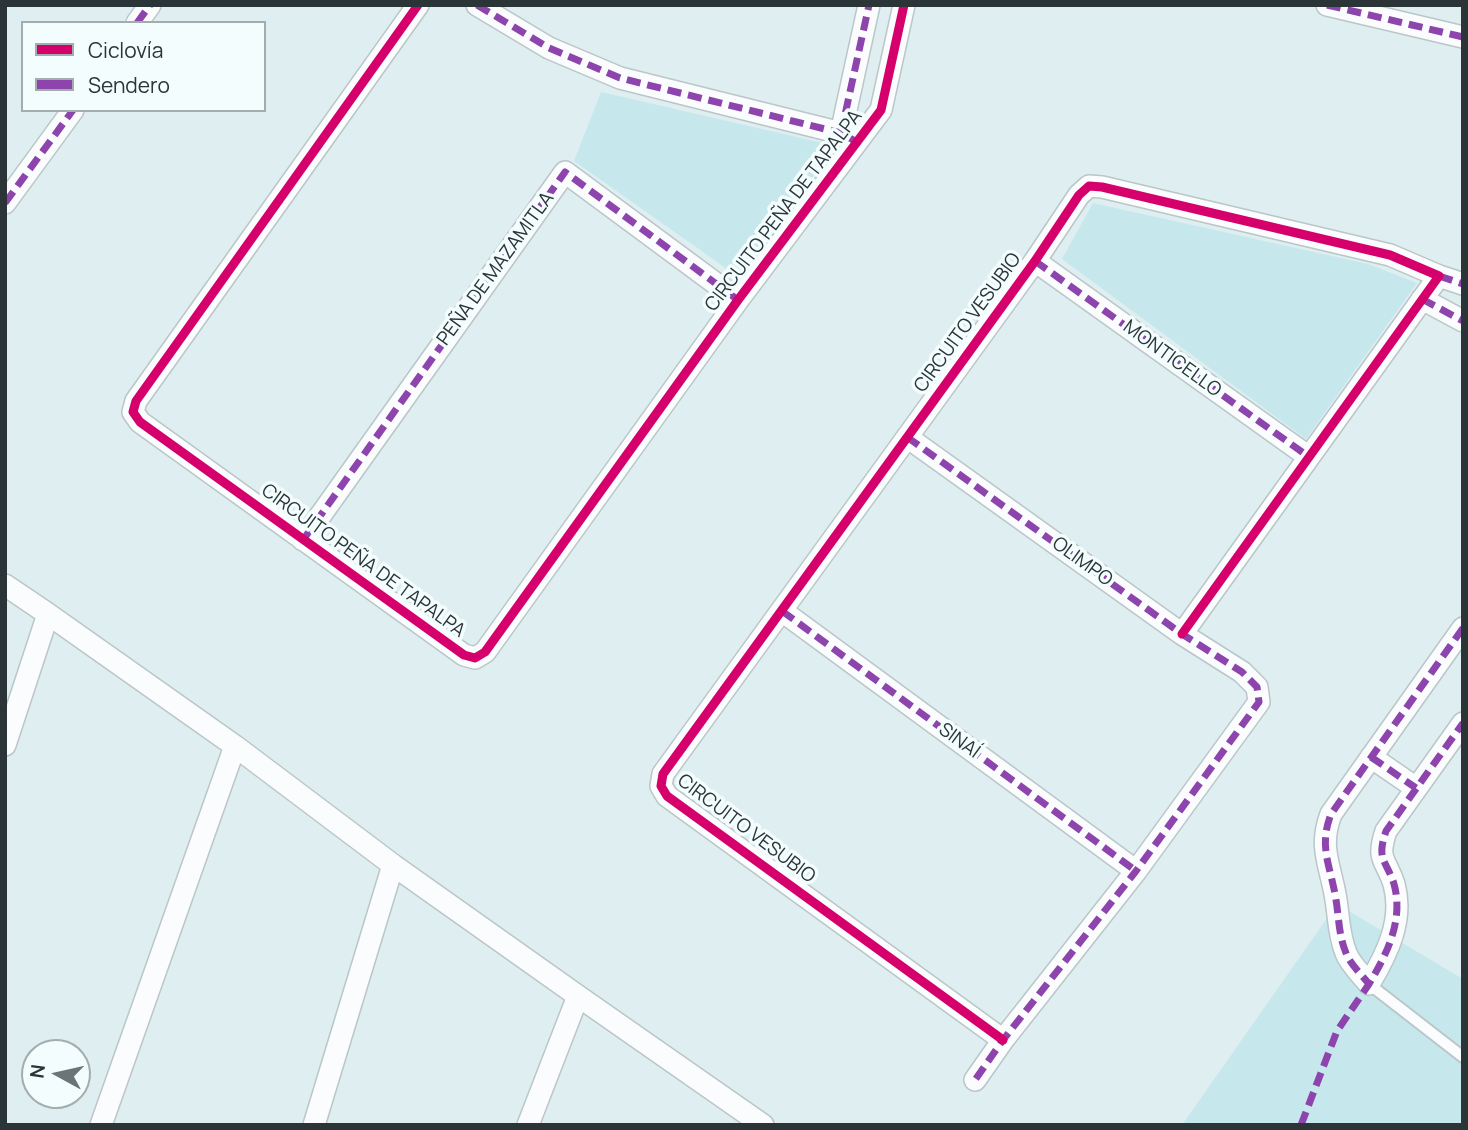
<!DOCTYPE html>
<html>
<head>
<meta charset="utf-8">
<style>
  body { margin:0 }
  #map { position:relative; width:1468px; height:1130px; overflow:hidden; background:#dfeef0; font-family:Manrope,sans-serif }
  canvas { display:block }
  .frame { position:absolute; inset:0; border:7px solid #2b3436; pointer-events:none }
  .legend { position:absolute; left:21px; top:21px; width:245px; height:91px; box-sizing:border-box; background:#f3fdfe; border:2px solid #a3adae; margin:0; padding:9px 12px; list-style:none; font-size:21px; color:#2b3436 }
  .legend li { display:flex; align-items:center; gap:14px; height:35px }
  .legend b { width:35px; border:2px solid #a3adae }
  .north { position:absolute; left:21px; top:1039px; width:70px; height:70px; box-sizing:border-box; background:#f3fdfe; border:2px solid #a3adae; border-radius:50%; rotate:278deg; font-size:19px; font-weight:700; line-height:28px; text-align:center; color:#2b3436 }
  .north::after { content:''; display:block; margin:auto; width:24px; height:32px; background:#6a7577; clip-path:polygon(50% 0,100% 100%,50% 72%,0 100%) }
</style>
</head>
<body>
<div id="map">
<canvas width="1468" height="1130"></canvas>
<div class="frame"></div>
<ul class="legend">
<li><b style="height:9px;background:#d6006c"></b>Ciclovía</li>
<li><b style="height:9px;background:#8e44ad"></b>Sendero</li>
</ul>
<div class="north">N</div>
</div>
<script>
const ctx = document.querySelector('canvas').getContext('2d');
ctx.lineJoin = 'round';
function fillPath(path, color) {
  ctx.fillStyle = color;
  ctx.fill(path, 'evenodd');
}
function trace(path, color, width, dash) {
  ctx.strokeStyle = color;
  ctx.lineWidth = width;
  ctx.lineCap = dash ? 'butt' : 'round';
  ctx.setLineDash(dash || []);
  ctx.stroke(path);
}
function write(font, color, halo, rows, align = 'center') {
  ctx.font = font + ' Manrope,sans-serif';
  ctx.lineWidth = 7;
  ctx.setLineDash([]);
  ctx.textBaseline = 'middle';
  ctx.strokeStyle = halo;
  ctx.fillStyle = color;
  for (const [text, x, y, turn = 0] of rows) {
    ctx.save();
    ctx.translate(x, y);
    ctx.rotate((+turn || 0) * Math.PI / 180);
    ctx.textAlign = isNaN(turn) ? turn : align;
    if (halo) ctx.strokeText(text, 0, 0);
    ctx.fillText(text, 0, 0);
    ctx.restore();
  }
}
fillPath(new Path2D(`
  M601,92l235,54 -99,130 -163,-115z
  M1093,203l275,61 49,19 -111,156 -244,-180z
  M1337,904l126,75v146h-281z`), '#c6e8ed');
const lane = new Path2D(`
  M1369,984l94,73`);
const street = new Path2D(`
  M418,5l-282,396 -3,11 7,10 324,233 11,3 10,-6 253,-352 143,-190 23,-105
  M477,5l72,43 71,30 221,55 14,8
  M1327,5l136,32
  M137,23l13,-18
  M841,133l28,-128
  M5,203l68,-93
  M1035,261l274,196
  M1439,276l24,8
  M1422,299l41,22
  M907,437l275,197 60,38 15,15 2,15 -123,169 -133,169 -28,40
  M303,540l262,-368 173,128
  M5,585l43,29 -43,131
  M782,611l354,260
  M48,614l187,132
  M1463,628l-132,186c-12,32 -2,48 4,80 4,20 3,40 11,59 4,11 16,22 23,31 18,-30 35,-64 25,-100 -8,-25 -18,-23 -8,-53l77,-108
  M1371,757l45,31
  M393,865l185,131
  M1003,1040l-336,-244 -6,-10 2,-12 372,-513 44,-66 10,-9 13,1 288,68 49,21 -257,358
  M101,1125l134,-379 158,119 -79,260
  M528,1125l50,-129 185,129`);
trace(lane, '#bac6c7', 14);
trace(street, '#bac6c7', 24);
trace(lane, '#fafcfd', 10);
trace(street, '#fafcfd', 21);
trace(new Path2D(`
  M477,5l72,43 71,30 221,55 14,8
  M1327,5l136,32
  M137,23l13,-18
  M841,133l28,-128
  M5,203l68,-93
  M1035,261l274,196
  M1439,276l24,8
  M1422,299l41,22
  M907,437l275,197 60,38 15,15 2,15 -123,169 -133,169 -28,40
  M303,540l262,-368 173,128
  M782,611l354,260
  M1463,628l-132,186c-12,32 -2,48 4,80 4,20 3,40 11,59 4,11 16,22 23,31 18,-30 35,-64 25,-100 -8,-25 -18,-23 -8,-53l77,-108
  M1371,757l45,31
  M1301,1125l36,-94 32,-47`), '#8e44ad', 7, [14, 7]);
trace(new Path2D(`
  M418,5l-282,396 -3,11 7,10 324,233 11,3 10,-6 253,-352 143,-190 23,-105
  M1003,1040l-336,-244 -6,-10 2,-12 372,-513 44,-66 10,-9 13,1 288,68 49,21 -257,358`), '#d6006c', 9);
write('19px', '#2b3436', '#f3fdfe', [
  ["CIRCUITO PEÑA DE TAPALPA",784,211,-53],
  ["PEÑA DE MAZAMITLA",496,269,-54],
  ["CIRCUITO VESUBIO",968,323,-54],
  ["MONTICELLO",1172,359,36],
  ["CIRCUITO PEÑA DE TAPALPA",363,561,36],
  ["OLIMPO",1082,562,36],
  ["SINAÍ",959,741,36],
  ["CIRCUITO VESUBIO",746,829,37]
]);
</script>
</body>
</html>
